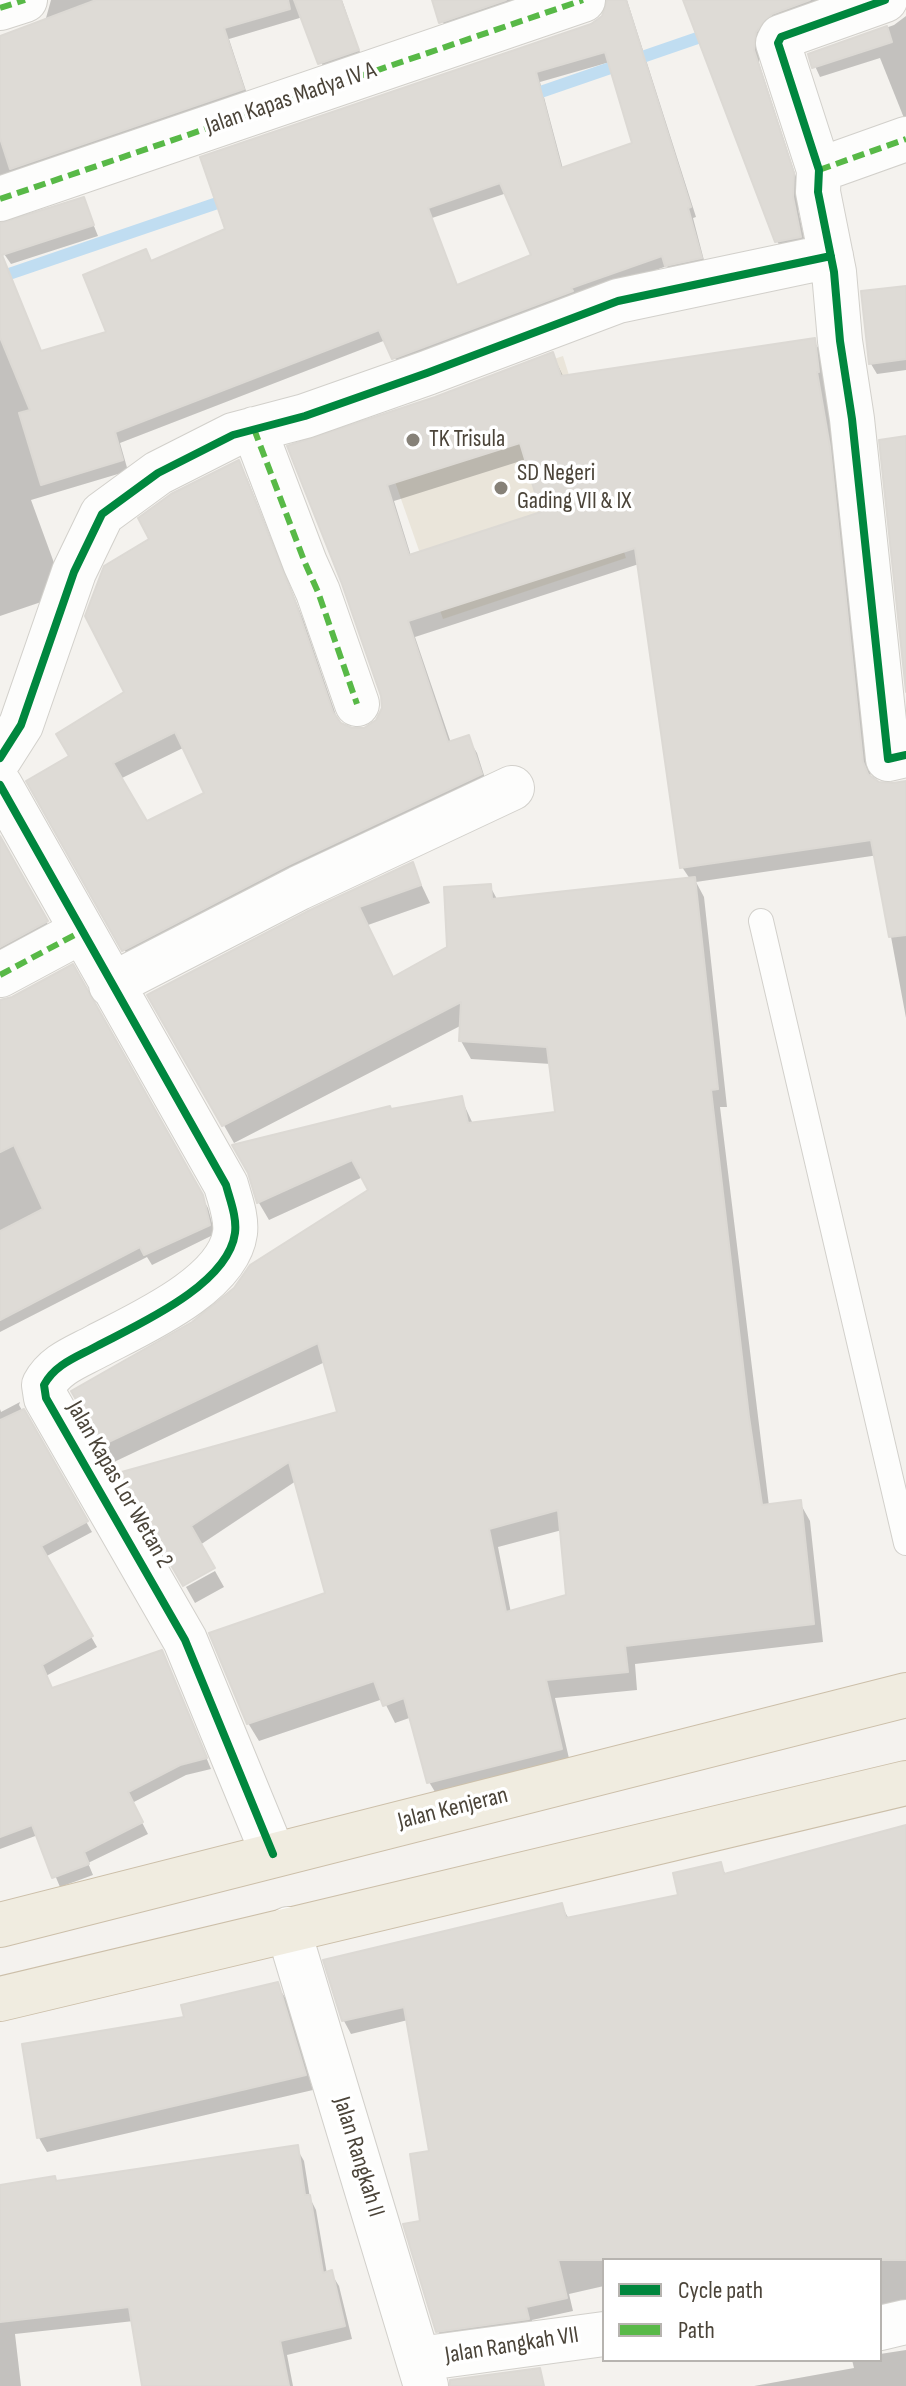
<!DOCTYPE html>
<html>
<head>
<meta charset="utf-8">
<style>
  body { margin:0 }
  #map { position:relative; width:906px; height:2386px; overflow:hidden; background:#f4f2ee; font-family:"Sofia Sans Condensed",sans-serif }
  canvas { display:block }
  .legend { position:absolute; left:602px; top:2258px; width:280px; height:104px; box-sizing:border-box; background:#fff; border:2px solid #b7b4b0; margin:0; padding:10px 14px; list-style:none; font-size:24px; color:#4b4439 }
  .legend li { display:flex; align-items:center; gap:16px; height:40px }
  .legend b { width:40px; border:2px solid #b7b4b0 }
</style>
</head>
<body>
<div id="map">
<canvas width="906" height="2386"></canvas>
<ul class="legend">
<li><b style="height:10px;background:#00873e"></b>Cycle path</li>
<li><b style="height:10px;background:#58b947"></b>Path</li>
</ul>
</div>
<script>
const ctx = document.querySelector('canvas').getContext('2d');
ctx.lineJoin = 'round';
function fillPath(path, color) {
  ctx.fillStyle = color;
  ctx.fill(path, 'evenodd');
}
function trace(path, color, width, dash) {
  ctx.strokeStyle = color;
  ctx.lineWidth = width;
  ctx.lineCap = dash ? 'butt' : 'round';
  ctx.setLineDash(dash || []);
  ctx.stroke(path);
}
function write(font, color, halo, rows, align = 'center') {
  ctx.font = font + ' "Sofia Sans Condensed",sans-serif';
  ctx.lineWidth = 7;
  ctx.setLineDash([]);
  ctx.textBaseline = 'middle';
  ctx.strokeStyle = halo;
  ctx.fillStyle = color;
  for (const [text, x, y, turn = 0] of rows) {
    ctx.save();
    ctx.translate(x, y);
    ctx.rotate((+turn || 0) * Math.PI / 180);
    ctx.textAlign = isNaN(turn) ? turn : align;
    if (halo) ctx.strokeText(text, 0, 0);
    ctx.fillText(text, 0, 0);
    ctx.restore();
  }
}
fillPath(new Path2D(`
  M563,356l63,202 -183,61 -70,-200z`), '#eae5da');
fillPath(new Path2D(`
  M51,0h291l21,61 -37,13 -23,-57 -74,22 20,61 -249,85v-147l34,-13 12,-7z
  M434,0h108l-95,32z
  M609,0h18l69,217 -3,1 13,50 -33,7 -6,-9 -92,33 -175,69 -14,-28 -266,103 8,28 -97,29 26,71 -10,29 -47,16v-298l41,35 68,-19 43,-71 76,-33 364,-205 12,-8zM610,62l25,83 -72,24 -23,-87zM507,193l27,63 -76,31 -26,-69z
  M685,0h160l-84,43 -2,20 40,123 -1,23 8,38 -23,5 -6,-11z
  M906,16v107l-26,-65 -60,19 -10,-22 84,-30z
  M83,199l15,37 -87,28 -11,-16v-23z
  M906,288v82l-29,4 -6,-10 -8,-71z
  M814,341l9,15 4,32h-2l13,76 33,315 21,74 -196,29 8,15 23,210h-7l49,399 31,-3 10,18 13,121 -188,22 2,26 -82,8 16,69 -131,33 -11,-18 -17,-65 -17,6 -12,-24 -124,42 -11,-18 79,-129 -31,-113 -96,64 -79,-71 218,-60 -14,-52 -211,100 -41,-71 121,-67 177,-133 -8,-14 -94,43 -10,-17 -9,-31 141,-61 70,-13 12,26 84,-10 -6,-50 -80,-5 -10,-18 1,-16 -228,118 -84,-148 262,-130 18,38 -62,22 26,53 55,-30 41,-62 8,15 192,-22 -8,-12 -43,-303 -224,73 36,106 17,-5 9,15 12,38 -356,174 -104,-183 43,-25 55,-64 25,-154 86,-76 9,15 56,141 36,105 12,6h14l13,-9 6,-13 -1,-13 -40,-112 -53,-135 146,-50 117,-43 11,23zM527,459l17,54 -133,43 -17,-55zM185,747l22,47 -60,30 -27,-45zM562,1530l6,67 -57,16 -13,-66z
  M0,839l52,93 -52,28z
  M906,855v163l-29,-157z
  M72,967l136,241 7,26 -63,31 -5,-8 -147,75v-330l13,-3z
  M20,1402l-1,3 73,127 -47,25 52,90 -51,29 7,14 114,-27 44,106 -25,6 -54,28 16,31 -60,29 5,12 -33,12 -22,-52 -38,14v-440l1,3z
  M215,1571l9,16 -29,16 -9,-16z
  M906,1827v484l-26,6v-57h-276v26l-35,8 4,17 -41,9 3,12 -90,12 -7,-13 -15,-108 8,-71 -23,-132 -57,14 -7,-13 217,-116 8,14 111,-22 40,-33 6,11z
  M277,1985l9,14 27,91 -266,62 -8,-14 -15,-92 163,-27z
  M296,2147l8,14 6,37 6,12 11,64 4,-1 8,13 13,53 -65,16 6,31h-149l-10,-65 -119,13 6,52h-21v-199l56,-4z
  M906,2350v36h-152l100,-18 -2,-8h28v-6z`), '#0003');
trace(new Path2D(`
  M529,96l183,-63
  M0,277l232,-79`), '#c0ddf1', 12);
const building = new Path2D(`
  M96,0h192l2,9 -66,19 20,61 -234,80 -10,-31v-102z
  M294,0h47l18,50 -41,14z
  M432,0h74l-67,23z
  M607,0h19l65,207 -3,1 14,50 -37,8 -3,-10 -91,32 2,3 -181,68 -13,-29 -264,102 8,28 -82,25 -22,-72 11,-3 -30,-73v-114l84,-26 10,28 -92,30 39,96 65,-19 -23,-57 63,-26 5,12 74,-32 -25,-72 391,-133 11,-8zM605,52l27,91 -71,25 -25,-96zM500,183l31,72 -74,30 -29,-77z
  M683,0h127l-38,14 -16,18 -2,18 40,123 -1,24 8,40 -26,5z
  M887,26l5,16 -80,26 -4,-14z
  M906,286v73l-37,5 -8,-73z
  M815,338l4,34h-2l13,75 33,315 5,12 11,8 14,1 13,-2v154l-17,2 -18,-97 -191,28 -45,-320 -227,73 40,121 21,-7 13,39 -194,91 -166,86 -96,-170 43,-25 -13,-22 68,-42 -39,-76 19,-50 45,-27 -11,-21 33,-24 68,-34 56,141 38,111 8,11 11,5h12l12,-8 6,-12 -1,-12 -39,-112 -55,-138 148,-49 118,-45 8,24zM520,443l21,69 -132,43 -22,-70zM175,732l29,61 -57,28 -34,-58z
  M906,436v256l-27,-252z
  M0,836l48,85 -48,26z
  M413,862l8,23 -62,22 34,70 54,-30 -3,-60 47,-3 1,15 203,-22 23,212 -7,1 38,327 13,88 39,-5 13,124 -189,22 3,26 -82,8 16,69 -135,34 -23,-85 -21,8 -9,-25 -127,43 -38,-91 116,-40 -36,-131 -98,64 24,42 -32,18 -65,-113 219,-61 -19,-69 -216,102 -31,-54 121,-69 42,-34 16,-23 118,-75 -16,-30 -95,43 -9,-30 -16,-28 158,-39 1,3 71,-13 6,27 87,-11 -8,-65 -88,-6 2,-39 -239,124 -75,-131 163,-85zM558,1510l8,85 -60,17 -17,-83z
  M73,964l130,231 7,30 -66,30 -4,-8 -140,73v-89l43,-22 -29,-64 -14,7v-152l12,-3z
  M24,1409l64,112 -47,25 52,90 -51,29 10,23 110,-38 45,108 -27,7 -52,27 15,30 -59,30 5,12 -37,14 -20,-53 -32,12v-417z
  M906,1825v435h-348l9,38 -41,9 3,12 -93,13 -33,-108 17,-3 -10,-67 19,-3 -25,-144 -62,14 -19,-61 239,-57 4,15 112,-23 -5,-22 48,-11 3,12z
  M278,1982l28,93 -269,63 -15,-94 162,-27 -3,-12z
  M298,2145l7,50h5l13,78 9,-3 13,56 -65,15 9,45h-147l-13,-79 -129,15v-137l55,-9 1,5z
  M540,2368l4,18h-94v-6z`);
fillPath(building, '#dedbd6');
trace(building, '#dcd9d4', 2);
const service = new Path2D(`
  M761,921l145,622`);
const minor = new Path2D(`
  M885,0l-104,37 -3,6 41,127 -1,22 16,80 6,69 12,78 36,340 18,-4
  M0,8l25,-8
  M819,170l87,-31
  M0,199l583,-199
  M254,429l51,134 13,29 39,112
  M0,758l21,-33 53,-153 28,-58 56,-41 75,-38 72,-19 122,-43 191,-72 213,-45
  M0,785l226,400c4,15 11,32 9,48 -7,52 -96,91 -138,113 -20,11 -42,18 -53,39l2,13 139,242 88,214
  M0,975l82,-44
  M111,985l188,-97 213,-100
  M288,1929l138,457
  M880,2328l26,-6
  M419,2359l185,-25`);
const trunk = new Path2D(`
  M0,1925l906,-230
  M0,1999l906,-216`);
trace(service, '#d2d0cb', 26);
trace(minor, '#d2d0cb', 46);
trace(trunk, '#ccbfa9', 46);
trace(service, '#fdfdfc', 24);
trace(minor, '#fdfdfc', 44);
trace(trunk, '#f0ece0', 44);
trace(new Path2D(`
  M0,8l25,-8
  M819,170l87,-31
  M0,199l583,-199
  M254,429l51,134 13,29 39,112
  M0,975l82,-44`), '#58b947', 6, [12, 6]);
trace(new Path2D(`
  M885,0l-104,37 -3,6 41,127 -1,22 16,80 6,69 12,78 36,340 18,-4
  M0,758l21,-33 53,-153 28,-58 56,-41 75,-38 72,-19 122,-43 191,-72 213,-45
  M0,785l226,400c4,15 11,32 9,48 -7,52 -96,91 -138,113 -20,11 -42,18 -53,39l2,13 139,242 88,214`), '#00873e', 8);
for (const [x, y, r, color] of [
  [413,440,8,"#868178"],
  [501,488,8,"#868178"]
]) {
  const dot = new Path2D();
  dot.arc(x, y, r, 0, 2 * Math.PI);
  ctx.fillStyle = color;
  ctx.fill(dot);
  trace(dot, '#fff', 3);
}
write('24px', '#4b4439', '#fff', [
  ["Jalan Kapas Madya IV A",291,99,-19],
  ["Jalan Kapas Lor Wetan 2",119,1485,60],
  ["Jalan Kenjeran",453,1809,-14],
  ["Jalan Rangkah II",358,2157,73],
  ["Jalan Rangkah VII",512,2346,-9]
]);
write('24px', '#4b4439', '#fff', [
  ["TK Trisula",429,440],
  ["SD Negeri",517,474],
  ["Gading VII & IX",517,502]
], 'left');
</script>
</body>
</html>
